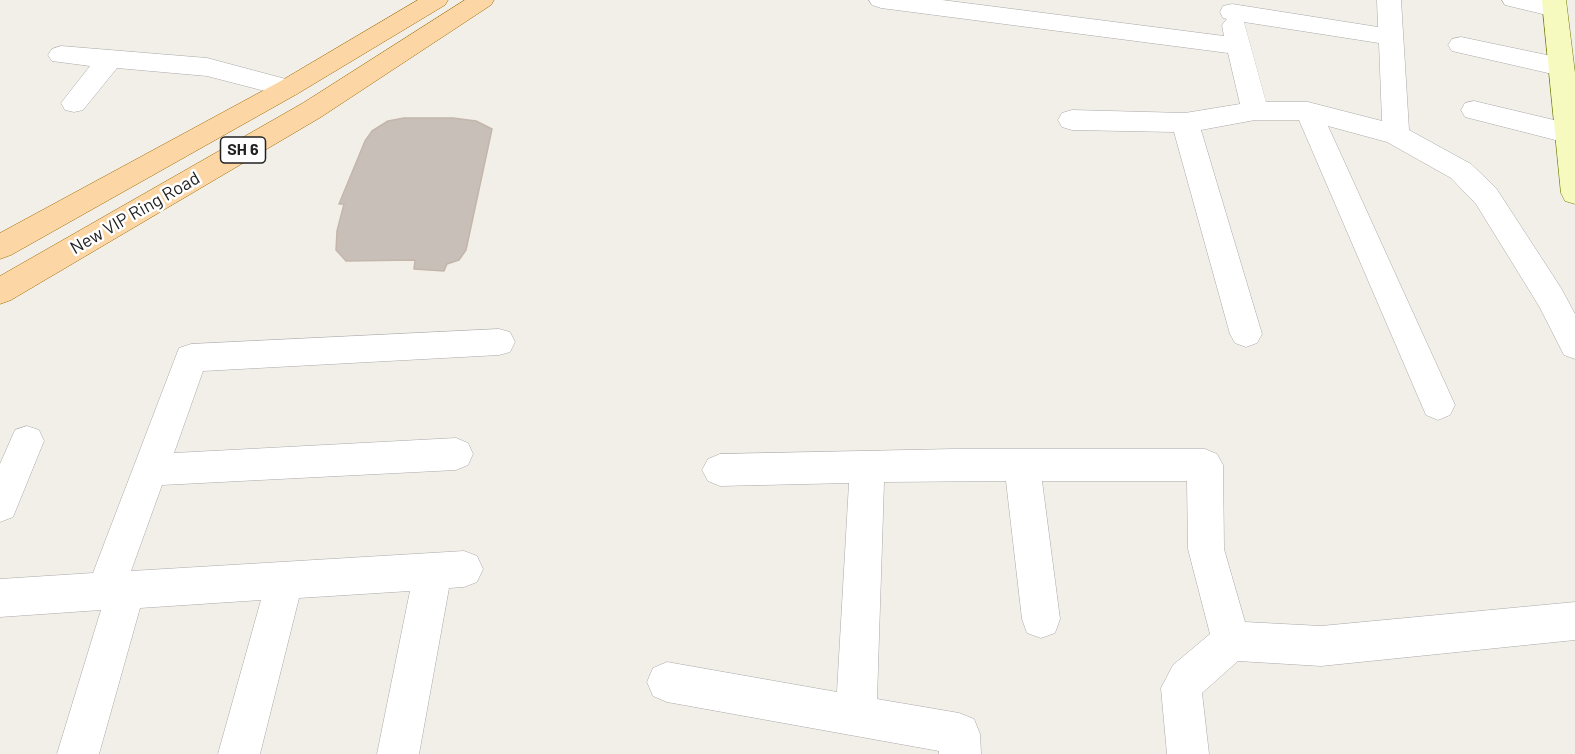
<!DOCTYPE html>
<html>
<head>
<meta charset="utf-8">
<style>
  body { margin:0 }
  canvas { display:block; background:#f2efe9 }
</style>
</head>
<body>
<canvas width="1575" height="754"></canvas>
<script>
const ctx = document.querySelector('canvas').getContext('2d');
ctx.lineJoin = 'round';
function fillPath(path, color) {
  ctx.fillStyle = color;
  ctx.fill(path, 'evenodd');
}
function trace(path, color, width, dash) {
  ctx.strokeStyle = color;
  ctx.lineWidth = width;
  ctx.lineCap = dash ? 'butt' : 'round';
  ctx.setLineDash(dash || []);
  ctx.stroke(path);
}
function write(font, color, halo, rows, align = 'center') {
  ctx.font = font + ' Barlow,sans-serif';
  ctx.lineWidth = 5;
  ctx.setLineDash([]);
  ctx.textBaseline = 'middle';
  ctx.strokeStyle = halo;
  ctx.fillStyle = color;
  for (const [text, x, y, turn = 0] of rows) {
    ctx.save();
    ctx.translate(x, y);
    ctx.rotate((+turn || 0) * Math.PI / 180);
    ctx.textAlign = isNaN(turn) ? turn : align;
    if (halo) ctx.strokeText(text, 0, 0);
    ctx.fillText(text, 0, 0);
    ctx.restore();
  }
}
const building = new Path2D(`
  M404,118h49l23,3 16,8 -26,121 -7,10 -12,4 -3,7 -30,-2 1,-9 -69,1 -10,-11 1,-19 7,-27h-5l26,-63 7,-10 16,-10z`);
fillPath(building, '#c7bfb8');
trace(building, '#c4b6ab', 1.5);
const street = new Path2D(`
  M869,0h73l282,36 -2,-11 5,-6 -4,-1 -3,-6 3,-6 9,-2 146,23 -1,-27h24l8,130 62,34 25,24 65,100 14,26v45l-11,-4 -25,-49 -63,-102 -25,-26 -64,-36 -59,-16 127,279 -5,10 -12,5 -12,-5 -127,-295h-44l-54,10 61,204 -5,9 -11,4 -11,-4 -5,-9 -56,-202 -102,-2 -10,-3 -4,-7 4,-7 10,-3 113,3 55,-9 -12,-51 -347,-45 -9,-3zM1244,22l135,21 3,78 -74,-19h-42z
  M1502,0h48l14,3 3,6 -3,6 -9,2 -50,-12z
  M1461,37l100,21 9,3 4,6 -4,6 -9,3 -109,-25 -4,-6 4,-6z
  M61,46l146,12 90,24 4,6 -4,6 -9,3 -81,-21 -90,-8 -34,42 -9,2 -9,-2 -4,-7 29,-37 -38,-5 -4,-6 4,-6z
  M1474,101l101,24v20l-110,-28 -4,-7 4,-7z
  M499,329l11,3 5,10 -5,10 -11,3 -296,16 -29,82 282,-15 12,5 5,11 -5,11 -12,5 -294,15 -31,86 333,-20 13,5 6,13 -6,13 -13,5 -15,1 -30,166h-42l33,-163 -111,7 -39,156h-42l43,-154 -121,8 -41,146h-42l44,-144 -101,7v-38l93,-6 86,-225 12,-4z
  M27,426l12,4 5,11 -31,76 -13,5v-58l15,-34z
  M954,449h251l12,5 6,11 1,84 21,73 76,4 254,-24v38l-254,26 -83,-5 -36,32 7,61h-42l-6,-66 12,-23 37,-31 -22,-85 -1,-68h-145l18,138 -5,14 -14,5 -14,-5 -5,-14 -16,-138 -122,1 -7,217 82,14 15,6 6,15 1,20h-42v-3l-272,-49 -14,-6 -6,-14 6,-14 14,-6 170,30 12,-209 -129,3 -12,-5 -6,-11 6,-11 12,-5z`);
const secondary = new Path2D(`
  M1542,0h24l9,73v131l-10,-3 -4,-8z`);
const primary = new Path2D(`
  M418,0h30l-3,5 -148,89 -286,161 -11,4v-26l279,-151z
  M465,0h29l-3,5 -170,112 -310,183 -11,4v-28l303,-173z`);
trace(street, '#a9a9a9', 1);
trace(secondary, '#707d05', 1);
trace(primary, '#a06b00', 1);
fillPath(street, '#fff');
fillPath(secondary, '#f7fabf');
fillPath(primary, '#fcd6a4');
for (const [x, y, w] of [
  [243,150,45]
]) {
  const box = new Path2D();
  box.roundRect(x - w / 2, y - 13, w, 26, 4.5);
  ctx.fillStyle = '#fff';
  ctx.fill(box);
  trace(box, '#222', 1.5);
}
write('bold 16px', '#222', null, [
  ["SH 6",243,150]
]);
write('18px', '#222', '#fff', [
  ["New VIP Ring Road",135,213,-30]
]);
</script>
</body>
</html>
